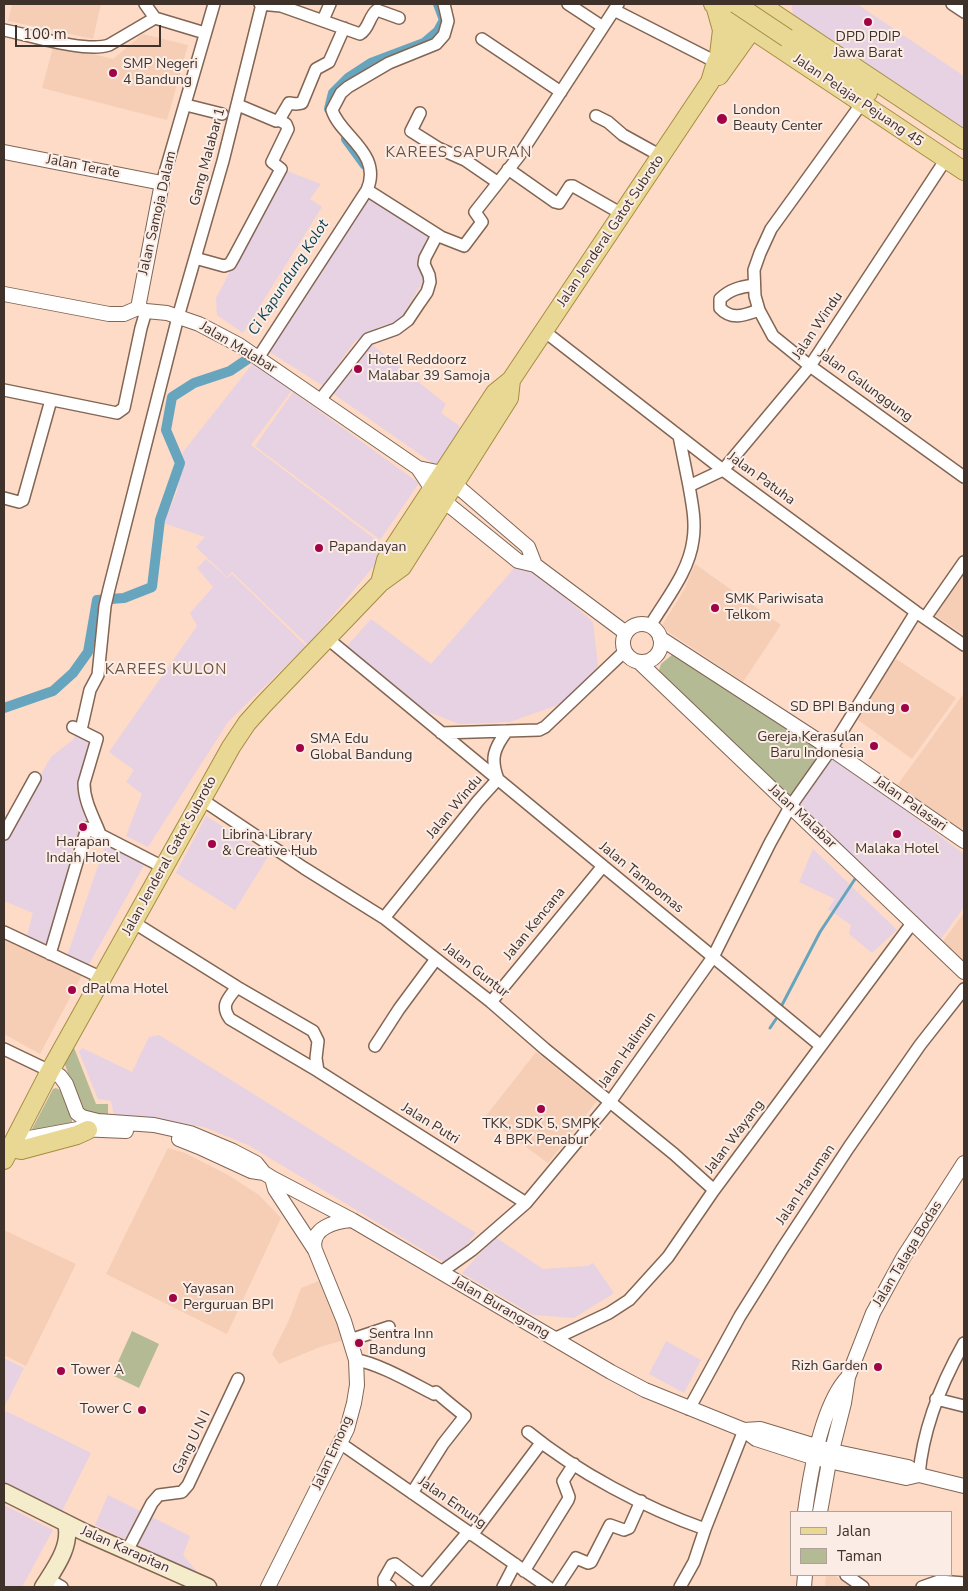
<!DOCTYPE html>
<html>
<head>
<meta charset="utf-8">
<style>
  body { margin:0 }
  #map { position:relative; width:968px; height:1591px; overflow:hidden; background:#fddbc7; font-family:"Nunito Sans",sans-serif }
  canvas { display:block }
  .frame { position:absolute; inset:0; border:5px solid #3f322b; pointer-events:none }
  .legend { position:absolute; left:790px; top:1511px; width:162px; height:65px; box-sizing:border-box; background:#fbede5; border:1px solid #b0a29b; margin:0; padding:6px 9px; list-style:none; font-size:15px; color:#3f322b }
  .legend li { display:flex; align-items:center; gap:10px; height:25px }
  .legend b { width:25px; border:1px solid #b0a29b }
  .scale { position:absolute; left:15px; top:25px; width:146px; height:22px; box-sizing:border-box; border:2px solid #3f322b; border-top:0; padding-left:6px; font-size:15px; line-height:18px; white-space:nowrap; color:#3f322b; -webkit-text-stroke:4px #fbede5; paint-order:stroke }
</style>
</head>
<body>
<div id="map">
<canvas width="968" height="1591"></canvas>
<div class="frame"></div>
<ul class="legend">
<li><b style="height:6px;background:#e9d894"></b>Jalan</li>
<li><b style="height:14px;background:#b4bb94"></b>Taman</li>
</ul>
<div class="scale">100 m</div>
</div>
<script>
const ctx = document.querySelector('canvas').getContext('2d');
ctx.lineJoin = 'round';
function fillPath(path, color) {
  ctx.fillStyle = color;
  ctx.fill(path, 'evenodd');
}
function trace(path, color, width, dash) {
  ctx.strokeStyle = color;
  ctx.lineWidth = width;
  ctx.lineCap = dash ? 'butt' : 'round';
  ctx.setLineDash(dash || []);
  ctx.stroke(path);
}
function write(font, color, halo, rows, align = 'center') {
  ctx.font = font + ' "Nunito Sans",sans-serif';
  ctx.lineWidth = 4;
  ctx.setLineDash([]);
  ctx.textBaseline = 'middle';
  ctx.strokeStyle = halo;
  ctx.fillStyle = color;
  for (const [text, x, y, turn = 0] of rows) {
    ctx.save();
    ctx.translate(x, y);
    ctx.rotate((+turn || 0) * Math.PI / 180);
    ctx.textAlign = isNaN(turn) ? turn : align;
    if (halo) ctx.strokeText(text, 0, 0);
    ctx.fillText(text, 0, 0);
    ctx.restore();
  }
}
fillPath(new Path2D(`
  M792,4h65l107,72v57l-171,-117z
  M284,170l37,14 -11,15 12,8 -79,126 -26,-18 -1,-17z
  M368,192l64,38 -7,12 -2,15 7,13 -31,51 -20,6 -24,14 -32,45 -58,-37z
  M366,340l80,64 -5,9 24,17 -27,37 -113,-79z
  M254,362l38,28 -41,55 137,104 -80,96 -76,-73 -5,5 -31,-30 9,-10 -42,-14 14,-31 6,-40z
  M293,392l126,91 -39,57 -125,-94z
  M206,559l21,19 5,-4 74,72 -78,76 -80,125 -22,-11 16,-42 -16,-12 8,-12 -25,-18 88,-126 -7,-13 23,-26 -16,-19z
  M522,559l71,63 5,44 -35,37 -53,19 -51,2 -33,-13 -79,-65 24,-27 60,45z
  M76,726l15,6 -10,64 10,20 -3,23 -13,-2 -20,109 -29,-7 7,-26 -29,-12v-63l47,-81 23,-18z
  M834,757l130,97v53l-23,32 -145,-133z
  M206,816l63,39 -34,55 -59,-37z
  M108,837l39,23 -59,106 -21,-10z
  M813,849l84,81 -25,23 -23,-19 2,-9 -23,-16 7,-10 -36,-17z
  M159,1035l317,198 -26,33 -202,-121 -44,-18 -31,-5 -59,-6 -3,-15 -13,-2 -19,-47 3,-4 50,24 17,-35z
  M495,1237l48,32 44,-3 6,-3 21,30 -40,25 -41,-3 -71,-42z
  M666,1341l35,19 -17,33 -35,-19z
  M4,1358l20,10 -20,40z
  M6,1411l85,42 -29,58 -58,-29v-66z
  M108,1495l82,41 -7,19 16,19 -104,-49z
  M4,1505l49,25 -31,57h-18z`), '#e6d2e2');
fillPath(new Path2D(`
  M12,4h89l-8,35 -85,-18z
  M143,34l45,11 -21,75 -125,-32 12,-44 59,15z
  M964,560v75l-34,-23z
  M695,564l86,61 -38,57 -82,-55 23,-37z
  M893,657l63,41 -44,61 -58,-42z
  M964,693v132l-5,8 -63,-46z
  M964,913v48l-21,-20z
  M4,937l78,38 -42,79 -36,-20z
  M536,1052l61,49 -49,62 -63,-46z
  M168,1148l17,5 43,22 31,20 22,23 -54,116 -121,-60z
  M4,1230l72,34 -50,102 -22,-11z
  M319,1281l18,34 7,25 -24,7 -41,17 -7,-10 17,-34 12,-32z
  M826,1575h8l16,12h-25z`), '#f6ceb6');
fillPath(new Path2D(`
  M673,654l152,96 -37,50 -130,-127 3,-9z
  M71,1040l25,64h12v15l-22,-4 -8,-10 -16,-50z
  M56,1088l4,2 12,28v4l-3,2 -34,7 -3,-2 21,-40z
  M132,1331l27,13 -20,44 -27,-13z`), '#b4bb94');
trace(new Path2D(`
  M782,1005l38,-73 37,-56
  M770,1028l6,-9`), '#67a5be', 3);
trace(new Path2D(`
  M329,109l4,-16 15,-15 23,-15 53,-20 14,-12 6,-11 -6,-16
  M346,139l19,26
  M4,708l49,-17 20,-18 15,-21 9,-52 27,-2 28,-11 8,-67 20,-57 -14,-33 6,-33 22,-14 36,-12 28,-19`), '#67a5be', 10);
const minor = new Path2D(`
  M145,4l10,14 50,15
  M260,4l21,2 79,28c9,-5 9,-18 17,-24l22,8
  M444,4l4,17 -4,14 -8,9 -47,19 -41,24 -7,6 -9,17c8,26 51,43 35,80l74,47 23,9 18,-24 -7,-10 44,-56 99,-152
  M568,4l35,23
  M952,4l12,8
  M614,10l102,52
  M323,20l7,-16
  M4,30c25,5 82,23 105,15l46,-27
  M482,39l79,53
  M862,103l-91,126 -11,24 -6,17 1,26 4,14 14,26 37,30 154,111
  M186,105l36,9
  M238,105l38,16 3,-1 10,-17 7,1 6,-1 14,-34 13,-7 15,-34
  M420,113l-9,18 27,17 27,12 32,22
  M596,116l12,6 15,13 38,21
  M508,169l47,33 4,1 11,-17h3l49,28
  M162,183l52,-179
  M195,258l29,8 6,-2 4,-7 47,-88 -9,-7 16,-33 -2,-5 -7,-4
  M754,285c-13,2 -24,4 -34,14v9c12,13 25,7 39,2
  M544,331l179,139 193,142 48,33
  M258,358l109,-168
  M4,390l113,23 7,-5 17,-80 5,-17
  M320,400l48,-61 28,-10 12,-9 10,-15 9,-13 3,-10 -1,-7 -5,-11 1,-6 12,-23
  M679,436l10,50
  M4,498l15,4 4,-2 28,-100
  M925,618l39,-56
  M650,626c16,-27 39,-54 43,-86 3,-18 -1,-37 -4,-54l34,-16 87,-104 136,-207
  M328,639l493,407
  M73,727l24,12 -13,44c0,19 10,35 16,51
  M81,730l9,-40 8,-15 7,-69 4,-17 69,-272 45,-156 39,-157
  M441,733l98,-3 6,-3 80,-76
  M201,799l103,69 80,50 107,84 54,47 129,105 40,36
  M4,834l31,-56
  M384,918l94,-117 20,-22c-8,-20 -4,-31 9,-48
  M133,922l104,65 76,44 5,10 -2,17 2,13
  M4,932l98,46
  M50,954l37,-126 76,39
  M237,987c-9,12 -17,18 -7,32l88,52 208,132
  M491,1002l112,-136
  M375,1046l24,-37 37,-50
  M4,1049l46,22
  M441,1272l31,-22 54,-47 84,-101 103,-145 57,-114 20,-36 41,-58 85,-137
  M554,1339l55,-26 20,-13 39,-43 46,-67 199,-268
  M350,1340l39,-13
  M356,1360c22,3 58,24 78,34l2,-2c9,8 19,16 29,24l-22,28 -31,49
  M936,1399l28,7
  M689,1409l51,-93 42,-67 67,-102 71,-102 44,-56
  M528,1432c49,40 117,76 177,97
  M340,1443l208,144
  M919,1475c4,-48 22,-91 45,-132
  M472,1535l69,-92
  M127,1551l25,-48 7,-8 23,-3 6,-7 50,-106
  M524,1571l44,-71 1,-3 -6,-16 11,-17
  M846,1575l17,12
  M48,1579l14,8
  M390,1587l-6,-4v-4l8,-14 3,-1 25,19h5l43,-51
  M503,1587l12,-23
  M557,1587l19,-29 12,5 3,-1 19,-37 14,5 5,-2 12,-27
  M680,1587l14,-25 11,-33 39,-99
  M922,1587l17,-6 25,2`);
const tertiary = new Path2D(`
  M4,152l158,31 -24,125
  M4,294l105,20h15l14,-6 8,3 21,2 32,11 40,21 179,123 24,5 86,74 7,18
  M418,468l14,21 12,12 74,60 17,4 91,68
  M623 643a19 19 0 1 1 38 0a19 19 0 1 1-38 0Z
  M660,638l171,111 133,92
  M639,662l325,310
  M50,1071l10,5 6,8 11,29 5,4 16,4 56,4 36,8 43,18 23,12 8,10 8,5 80,42 259,152 34,18 99,40 12,9 59,19 91,20 13,-3
  M179,1139l20,8 52,24 13,2
  M13,1141l65,-12 48,2
  M315,1250c-6,-22 21,-29 37,-30
  M744,1430l16,-1 72,22 76,16 11,8 45,11
  M805,1512c5,-37 17,-108 43,-135
  M820,1512l9,-50 15,-59 4,-26 25,-64 30,-55 61,-95
  M268,1587l79,-158 7,-26 3,-18 -1,-25 -12,-39 -29,-71 -40,-61 -3,-11
  M804,1587l1,-12`);
const secondary = new Path2D(`
  M4,1492l82,41 122,54
  M43,1587c12,-19 29,-41 23,-64`);
const primary = new Path2D(`
  M713,4l251,167
  M760,4l204,136
  M715,5l7,25 -3,25
  M787,38l81,55
  M719,76l40,-56
  M380,583l6,-23 8,-13 101,-154 16,-13 199,-298 6,-20 38,-58
  M10,1148l11,2 56,-15 11,-5
  M4,1160l46,-89 181,-324 16,-24 17,-19 116,-121 22,-16 107,-169 2,-18`);
trace(minor, '#826553', 14);
trace(tertiary, '#826553', 16);
trace(secondary, '#826553', 19);
trace(primary, '#a48d41', 20);
trace(minor, '#fff', 11);
trace(tertiary, '#fff', 14);
trace(secondary, '#f4ecca', 16);
trace(primary, '#e9d894', 18);
const primaryBridge = new Path2D(`
  M736,4l51,34`);
trace(primaryBridge, '#a48d41', 20, []);
trace(primaryBridge, '#e9d894', 18);
for (const [x, y, r, color] of [
  [868,22,5,"#a00447"],
  [113,73,5,"#a00447"],
  [722,119,6,"#a00447"],
  [358,369,5,"#a00447"],
  [319,548,5,"#a00447"],
  [715,608,5,"#a00447"],
  [905,708,5,"#a00447"],
  [874,746,5,"#a00447"],
  [300,748,5,"#a00447"],
  [83,827,5,"#a00447"],
  [897,834,5,"#a00447"],
  [212,844,5,"#a00447"],
  [72,990,5,"#a00447"],
  [541,1109,5,"#a00447"],
  [173,1298,5,"#a00447"],
  [359,1343,5,"#a00447"],
  [878,1367,5,"#a00447"],
  [61,1371,5,"#a00447"],
  [142,1410,5,"#a00447"]
]) {
  const dot = new Path2D();
  dot.arc(x, y, r, 0, 2 * Math.PI);
  ctx.fillStyle = color;
  ctx.fill(dot);
  trace(dot, '#fbede5', 2);
}
write('14px', '#3f322b', '#fbede5', [
  ["DPD PDIP",868,38,"center"],
  ["Jawa Barat",868,54,"center"],
  ["SMP Negeri",123,65],
  ["4 Bandung",123,81],
  ["London",733,111],
  ["Beauty Center",733,127],
  ["Hotel Reddoorz",368,361],
  ["Malabar 39 Samoja",368,377],
  ["Papandayan",329,548],
  ["SMK Pariwisata",725,600],
  ["Telkom",725,616],
  ["SD BPI Bandung",895,708,"right"],
  ["Gereja Kerasulan",864,738,"right"],
  ["Baru Indonesia",864,754,"right"],
  ["SMA Edu",310,740],
  ["Global Bandung",310,756],
  ["Librina Library",222,836],
  ["& Creative Hub",222,852],
  ["Harapan",83,843,"center"],
  ["Indah Hotel",83,859,"center"],
  ["Malaka Hotel",897,850,"center"],
  ["dPalma Hotel",82,990],
  ["TKK, SDK 5, SMPK",541,1125,"center"],
  ["4 BPK Penabur",541,1141,"center"],
  ["Yayasan",183,1290],
  ["Perguruan BPI",183,1306],
  ["Sentra Inn",369,1335],
  ["Bandung",369,1351],
  ["Rizh Garden",868,1367,"right"],
  ["Tower A",71,1371],
  ["Tower C",132,1410,"right"]
], 'left');
write('14px', '#3f322b', '#fbede5', [
  ["Jalan Pelajar Pejuang 45",858,101,34],
  ["Gang Malabar 1",208,157,-75],
  ["Jalan Terate",83,167,11],
  ["Jalan Samoja Dalam",158,213,-77],
  ["Jalan Jenderal Gatot Subroto",611,231,-56],
  ["Jalan Windu",818,326,-56],
  ["Jalan Malabar",238,348,31],
  ["Jalan Galunggung",865,386,36],
  ["Jalan Patuha",761,479,36],
  ["Jalan Palasari",910,804,35],
  ["Jalan Windu",455,807,-50],
  ["Jalan Malabar",802,817,43],
  ["Jalan Jenderal Gatot Subroto",170,856,-61],
  ["Jalan Tampomas",641,878,39],
  ["Jalan Kencana",535,924,-51],
  ["Jalan Guntur",476,971,38],
  ["Jalan Halimun",628,1050,-55],
  ["Jalan Putri",430,1124,32],
  ["Jalan Wayang",735,1137,-53],
  ["Jalan Haruman",806,1185,-56],
  ["Jalan Talaga Bodas",908,1254,-59],
  ["Jalan Burangrang",501,1308,30],
  ["Gang U N I",192,1443,-64],
  ["Jalan Emong",333,1453,-66],
  ["Jalan Emung",452,1503,35],
  ["Jalan Karapitan",125,1550,24]
]);
ctx.letterSpacing = '1px';
write('15px', '#6d503f', '#fbede5', [
  ["KAREES SAPURAN",459,153],
  ["KAREES KULON",166,670]
]);
ctx.letterSpacing = '0px';
write('italic 15px', '#043d4f', '#fbede5', [
  ["Ci Kapundung Kolot",289,278,-57]
]);
</script>
</body>
</html>
